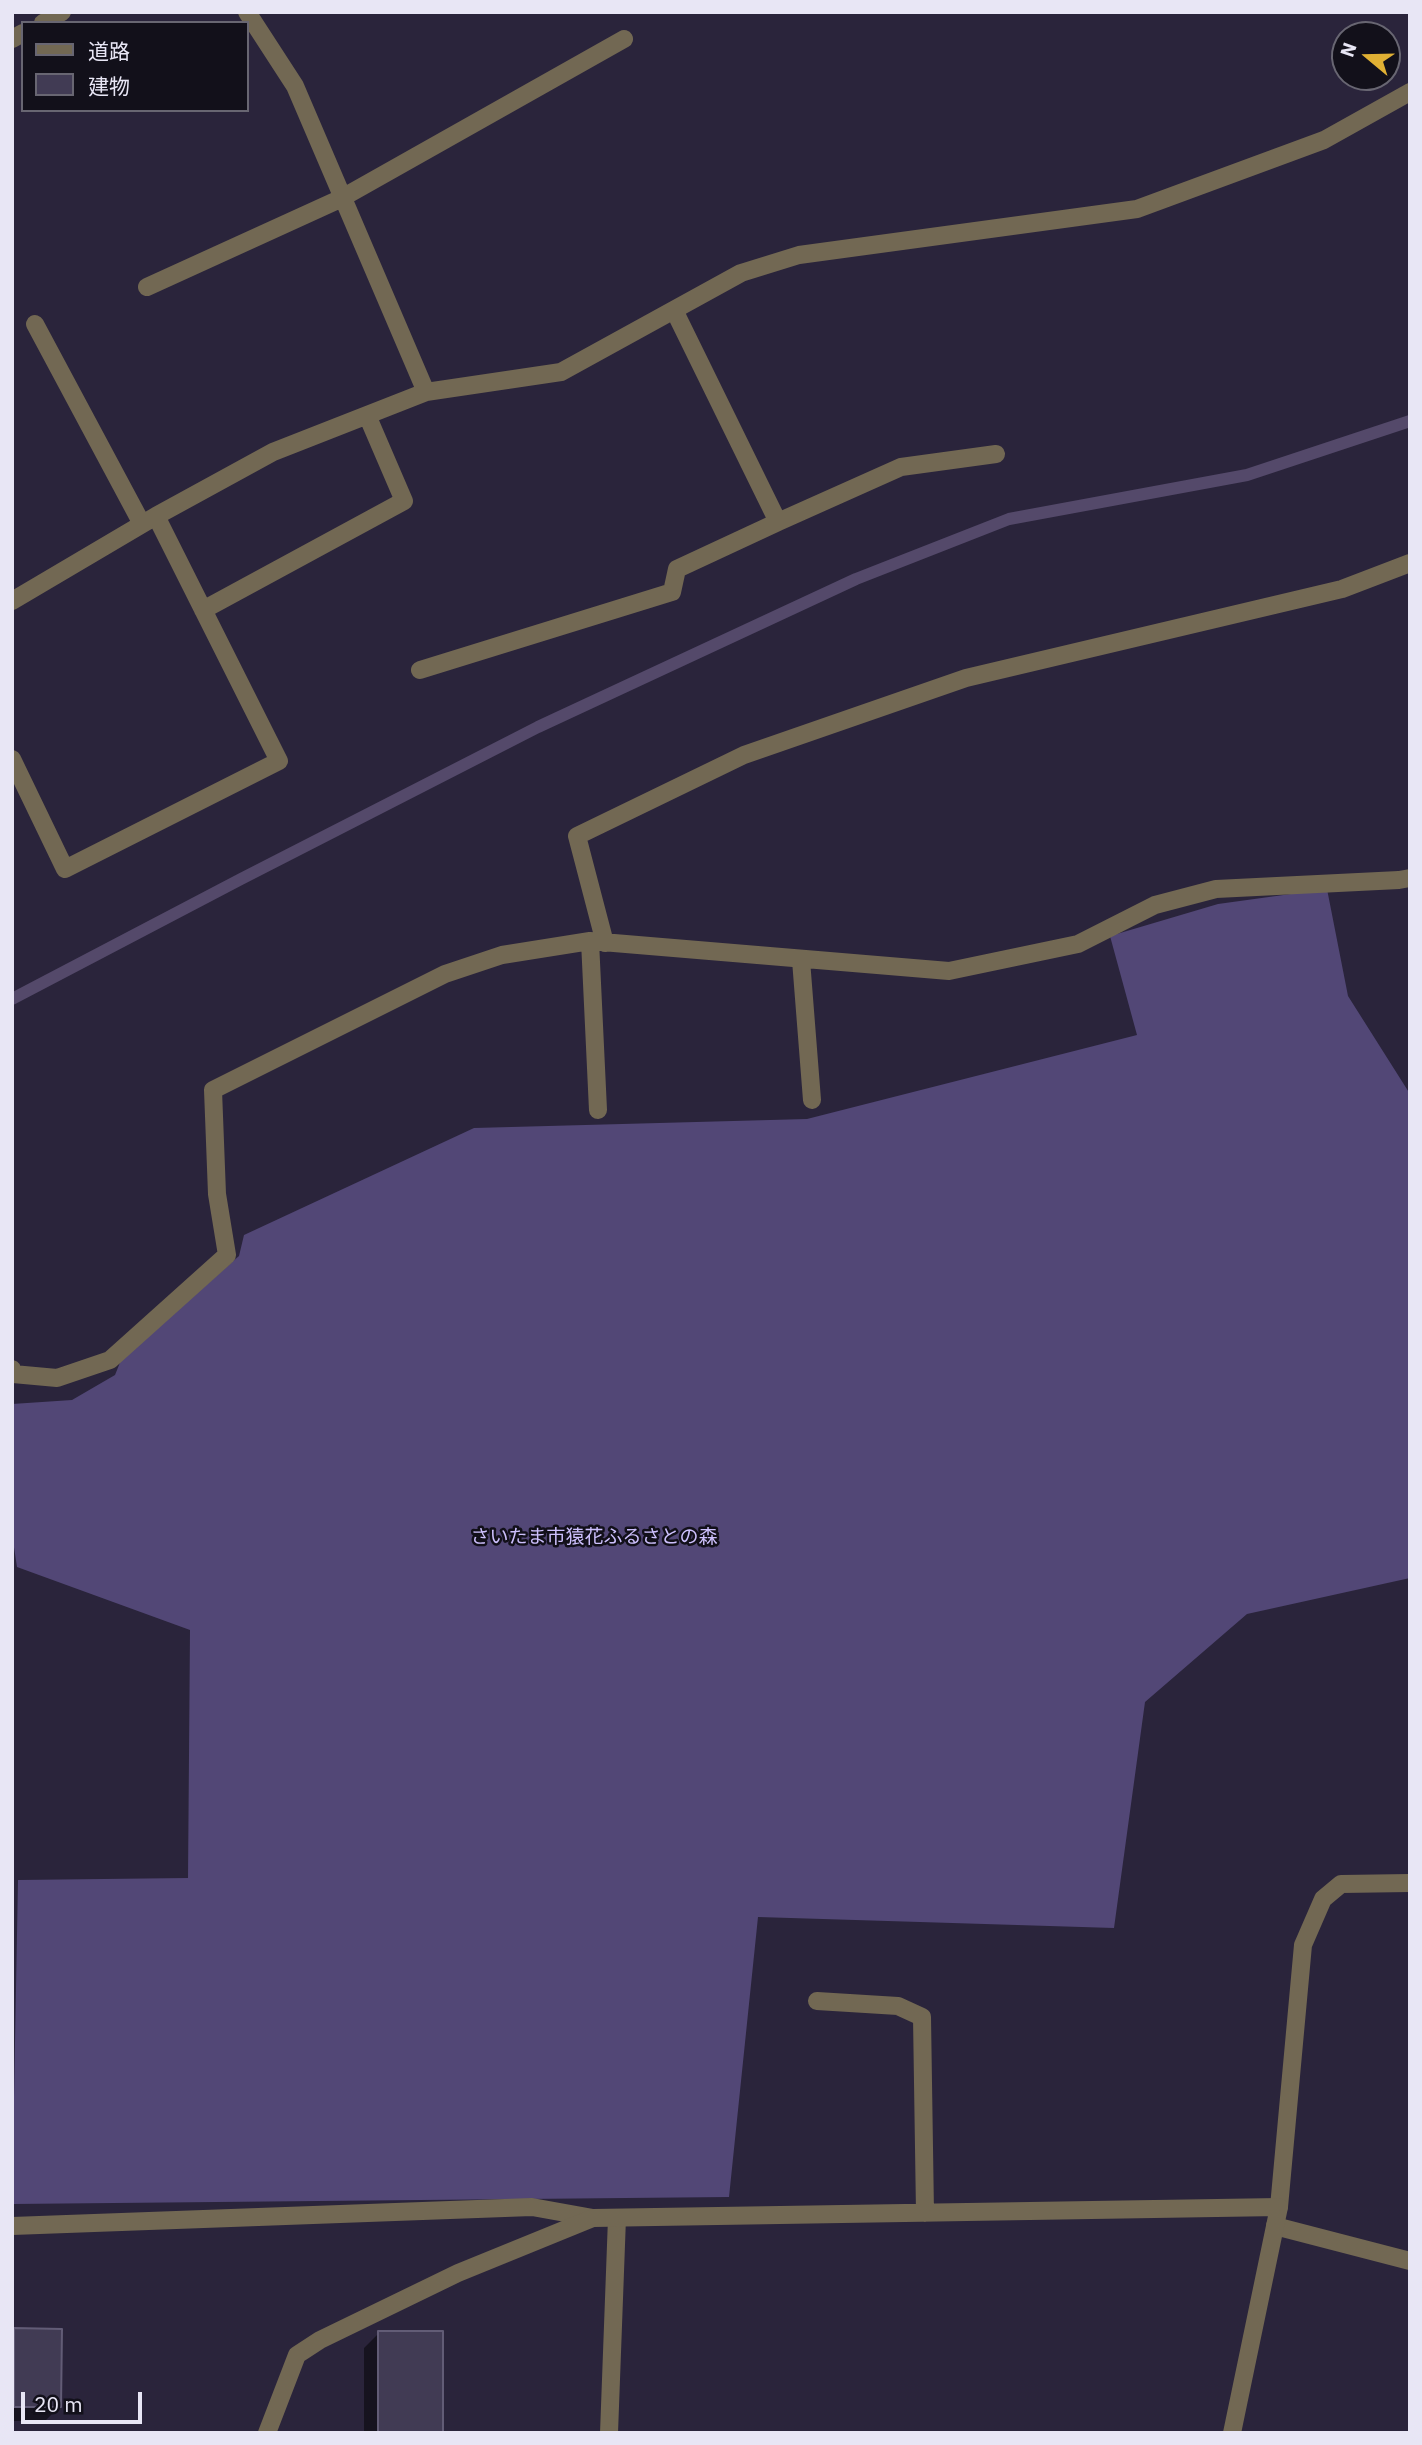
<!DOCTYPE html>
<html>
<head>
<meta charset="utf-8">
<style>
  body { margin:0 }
  #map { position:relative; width:1422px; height:2445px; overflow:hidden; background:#2a243b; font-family:"IBM Plex Sans","Noto Sans JP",sans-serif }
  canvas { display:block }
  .frame { position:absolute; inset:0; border:14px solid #e8e6f5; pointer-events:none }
  .legend { position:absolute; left:21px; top:21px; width:228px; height:91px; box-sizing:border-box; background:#12101a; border:2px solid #686672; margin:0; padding:9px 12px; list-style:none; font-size:21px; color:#e8e6f5 }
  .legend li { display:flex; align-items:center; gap:14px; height:35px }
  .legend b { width:35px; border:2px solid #686672 }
  .north { position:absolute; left:1331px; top:21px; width:70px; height:70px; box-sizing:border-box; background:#12101a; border:2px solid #686672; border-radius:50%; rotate:289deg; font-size:19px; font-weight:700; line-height:28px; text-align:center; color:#e8e6f5 }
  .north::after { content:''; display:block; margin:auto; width:24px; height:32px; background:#e0b034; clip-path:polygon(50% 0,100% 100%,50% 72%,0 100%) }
  .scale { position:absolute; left:21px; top:2392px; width:121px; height:32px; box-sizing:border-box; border:4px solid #e8e6f5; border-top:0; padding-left:9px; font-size:21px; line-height:24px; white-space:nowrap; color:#e8e6f5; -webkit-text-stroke:5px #12101a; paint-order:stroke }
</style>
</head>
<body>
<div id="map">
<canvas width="1422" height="2445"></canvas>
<div class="frame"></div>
<ul class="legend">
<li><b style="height:9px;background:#726853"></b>道路</li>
<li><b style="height:19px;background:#413b54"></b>建物</li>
</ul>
<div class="north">N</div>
<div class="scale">20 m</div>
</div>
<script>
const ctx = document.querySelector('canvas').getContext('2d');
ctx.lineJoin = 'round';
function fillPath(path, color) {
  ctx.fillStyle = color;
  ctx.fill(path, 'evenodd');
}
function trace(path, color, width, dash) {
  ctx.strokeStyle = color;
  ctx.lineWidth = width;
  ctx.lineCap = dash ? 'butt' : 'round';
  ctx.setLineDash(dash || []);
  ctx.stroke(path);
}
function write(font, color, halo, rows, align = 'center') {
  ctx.font = font + ' "IBM Plex Sans","Noto Sans JP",sans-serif';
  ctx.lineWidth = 5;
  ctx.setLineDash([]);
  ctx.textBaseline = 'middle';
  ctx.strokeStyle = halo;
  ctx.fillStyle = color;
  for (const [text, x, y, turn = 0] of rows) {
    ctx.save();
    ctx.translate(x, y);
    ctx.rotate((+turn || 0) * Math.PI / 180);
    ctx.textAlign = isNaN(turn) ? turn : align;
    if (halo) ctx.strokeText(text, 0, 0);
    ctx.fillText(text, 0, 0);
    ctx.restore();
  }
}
fillPath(new Path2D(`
  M1327,889l21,107 62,98v484l-163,36 -102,88 -31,226 -356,-11 -29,280 -717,7 6,-324 170,-2 2,-248 -173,-63 -5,-33v-130l60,-4 43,-25 6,-15 118,-104 5,-21 230,-107 333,-9 330,-84 -27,-99 108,-32z`), '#524776');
fillPath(new Path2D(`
  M14,2330l46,76 -15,15h-33v-89z
  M379,2333l62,100h-77v-85z`), '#0007');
trace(new Path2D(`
  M12,999l229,-120 297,-152 318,-148 153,-60 238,-44 163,-54`), '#54496a', 12);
const building = new Path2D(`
  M14,2328l48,1 -1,78h-47z
  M378,2331h65v102h-65z`);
fillPath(building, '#413b54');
trace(building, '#625c76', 2);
trace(new Path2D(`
  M1279,2207l24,-262 20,-46 18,-15 69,-1
  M12,2226l520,-19 61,11
  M1275,2226l135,35
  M609,2433l8,-215`), '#726853', 18);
trace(new Path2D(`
  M247,12l48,74 131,306
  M43,23l19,-11
  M12,39l11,-6
  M147,287l193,-88 284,-160
  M35,324l107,200
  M778,522l123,-55 95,-13
  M12,601l144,-85 117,-64 153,-60 135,-20 180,-99 58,-18 338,-46 187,-69 86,-48
  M203,610l201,-109 -37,-86
  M420,670l252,-78 5,-23 101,-47 -104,-212
  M12,759l53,110 214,-108 -123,-245
  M590,941l8,169
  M605,943l-28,-107 167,-81 222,-77 376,-89 68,-26
  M801,960l11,140
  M12,1369l1,5 44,4 53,-18 117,-105 -10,-61 -4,-104 232,-116 57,-19 88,-14 359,30 129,-27 77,-39 61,-16 183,-9 11,-2
  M817,2001l81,5 24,11 3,196
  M267,2433l30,-78 23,-15 138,-67 135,-55 686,-11 -47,226`), '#726853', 18);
write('19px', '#cdc0fd', '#12101a', [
  ["さいたま市猿花ふるさとの森",594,1538]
]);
</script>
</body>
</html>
